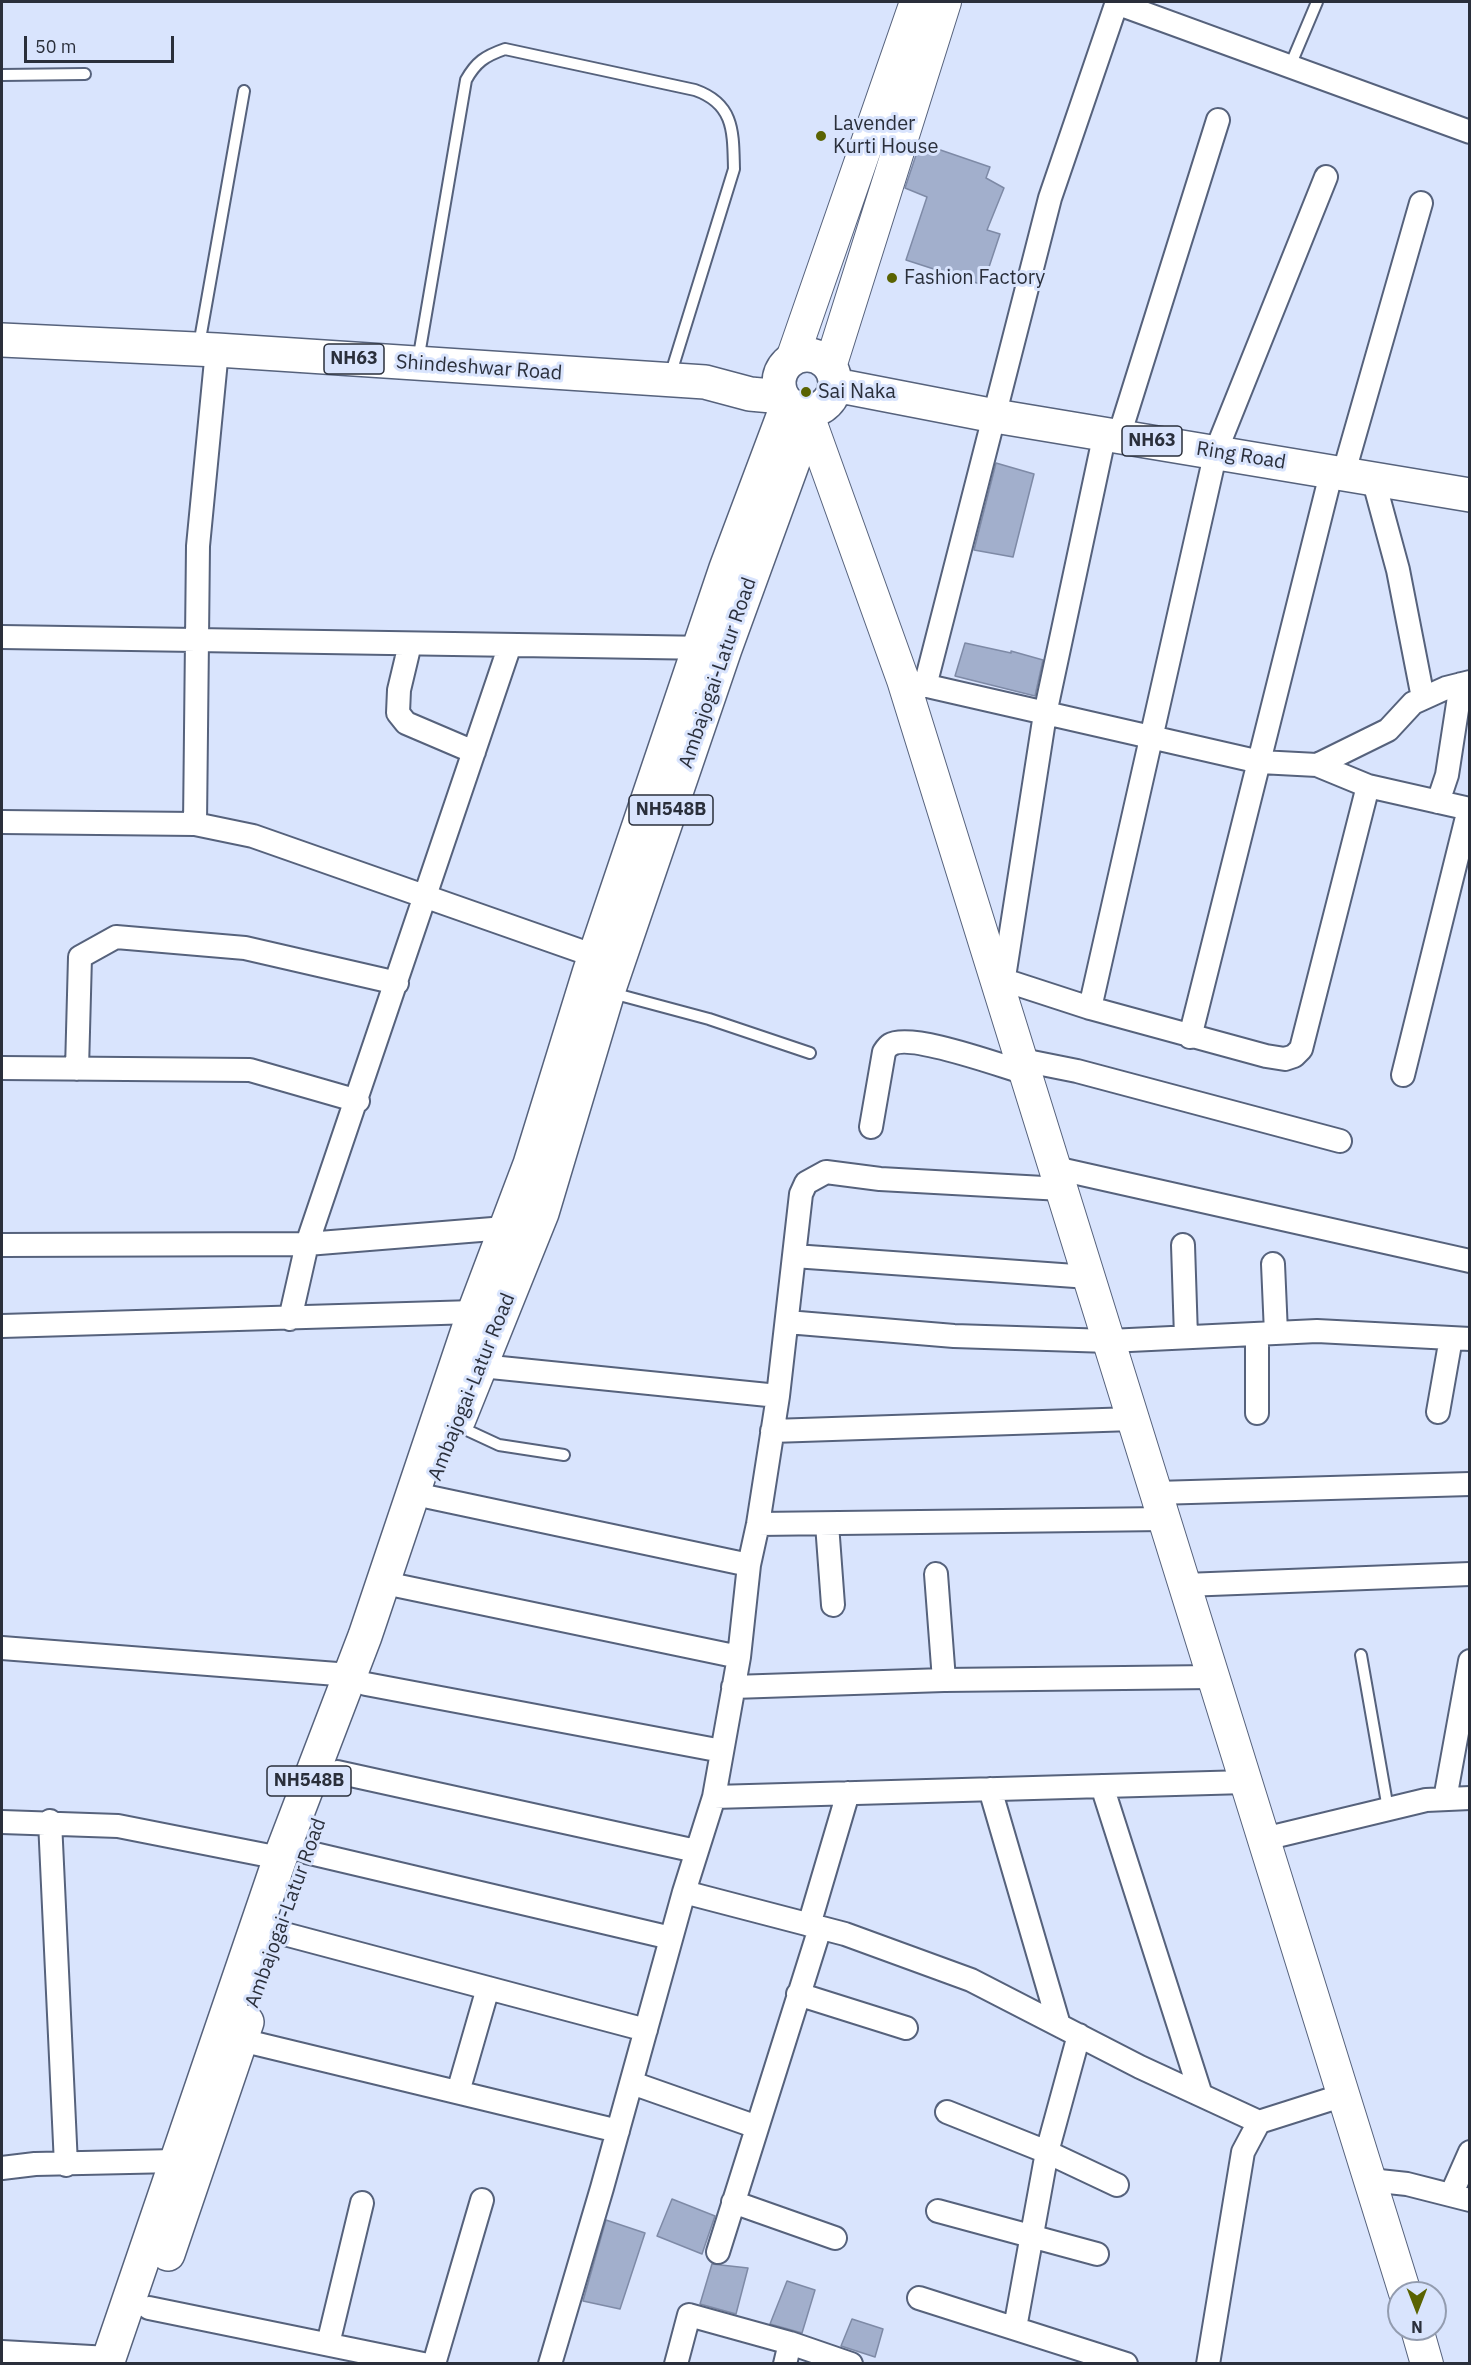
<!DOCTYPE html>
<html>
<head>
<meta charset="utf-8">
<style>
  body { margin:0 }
  #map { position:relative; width:1471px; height:2365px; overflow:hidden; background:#d9e4fd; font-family:"IBM Plex Sans",sans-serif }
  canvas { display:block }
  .frame { position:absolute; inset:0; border:3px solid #2a2f3b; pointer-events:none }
  .north { position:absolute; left:1387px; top:2281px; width:60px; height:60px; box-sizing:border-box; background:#d9e4fd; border:2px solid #939caf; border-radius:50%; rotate:180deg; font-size:16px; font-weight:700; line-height:24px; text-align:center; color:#2a2f3b }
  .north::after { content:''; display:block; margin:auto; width:21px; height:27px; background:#5a6302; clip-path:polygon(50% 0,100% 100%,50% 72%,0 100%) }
  .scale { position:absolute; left:24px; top:36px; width:150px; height:27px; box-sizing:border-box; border:3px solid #2a2f3b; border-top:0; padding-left:8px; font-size:18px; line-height:21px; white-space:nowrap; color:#2a2f3b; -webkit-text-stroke:4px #d9e4fd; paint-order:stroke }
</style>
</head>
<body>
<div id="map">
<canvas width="1471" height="2365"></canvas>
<div class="frame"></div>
<div class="north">N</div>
<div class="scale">50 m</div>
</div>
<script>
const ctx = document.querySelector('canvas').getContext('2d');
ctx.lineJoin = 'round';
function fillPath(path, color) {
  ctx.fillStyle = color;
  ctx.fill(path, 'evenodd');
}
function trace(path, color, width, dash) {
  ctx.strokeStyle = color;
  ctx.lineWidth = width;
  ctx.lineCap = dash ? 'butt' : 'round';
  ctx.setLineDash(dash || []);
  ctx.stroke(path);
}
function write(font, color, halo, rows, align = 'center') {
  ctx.font = font + ' "IBM Plex Sans",sans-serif';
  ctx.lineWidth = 6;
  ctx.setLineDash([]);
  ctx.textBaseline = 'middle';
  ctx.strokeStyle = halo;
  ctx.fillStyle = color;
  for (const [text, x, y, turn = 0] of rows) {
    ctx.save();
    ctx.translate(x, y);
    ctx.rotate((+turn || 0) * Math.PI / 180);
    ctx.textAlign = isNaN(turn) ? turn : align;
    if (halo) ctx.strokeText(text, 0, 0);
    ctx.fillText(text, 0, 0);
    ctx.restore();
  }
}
const building = new Path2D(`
  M920,143l70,24 -4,11 18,10 -17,42 13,4 -17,51 -77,-25 21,-63 -22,-9z
  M996,463l38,11 -21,83 -39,-7z
  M965,643l46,10v-2l32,9 -8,36 -80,-20z
  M672,2199l43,17 -13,38 -45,-18z
  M606,2220l39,13 -25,76 -37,-8z
  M712,2264l36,4 -12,46 -36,-10z
  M787,2281l28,9 -13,43 -32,-9z
  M852,2319l31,10 -8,28 -34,-11z`);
fillPath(building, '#a2afcc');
trace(building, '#7e8aa6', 1.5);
const lane = new Path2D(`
  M1290,66l27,-64
  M2,75l83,-1
  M199,345l45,-254
  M418,361l48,-281c10,-18 19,-24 39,-31l190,41c40,14 38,43 39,79l-64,207
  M612,993l97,26 101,34
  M458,1426l41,19 65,10
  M1361,1655l27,154`);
const street = new Path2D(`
  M1116,3l354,129
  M1119,436l99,-316
  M1344,472l77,-269
  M1373,478l25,92 25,128
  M2,637l709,11
  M410,644l-11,46 -1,23 8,10 68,29
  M910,682l350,80 57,3 51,21 102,23
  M925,686l125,-488 67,-196
  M1317,765l71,-35 25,-27 33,-15 24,-6
  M1438,802l9,-27 14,-91
  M2,822l193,2 58,12 342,120
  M195,824l3,-278 19,-196
  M1004,980l86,28 176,48 19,3 9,-3 7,-7 67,-263
  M1002,990l43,-276 60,-281
  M1090,1008l126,-557 110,-274
  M1190,1037l142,-567
  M1022,1060l55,11 263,70
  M2,1068l248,2 108,31
  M77,1069l3,-112 36,-20 129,11 152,35
  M1403,1075l66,-266
  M871,1127l13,-75c2,-3 4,-6 6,-7 20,-13 111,21 136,28
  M1055,1168l415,93
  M1062,1189l-182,-10 -54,-7 -20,11 -5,11 -23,202 -20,128 -9,41 -10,92 -25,140 532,-15
  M2,1245l305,-1 198,-16 11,5
  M1183,1245l3,92
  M794,1256l295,21
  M1273,1264l3,69
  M290,1319l17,-75 203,-599
  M787,1322l167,14 155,5 208,-10 153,8
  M2,1326l472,-14
  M1257,1334v79
  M481,1366l297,30
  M1438,1412l13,-74
  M772,1431l361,-12
  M1156,1493l314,-9
  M429,1497l320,68
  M758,1524l406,-5
  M827,1524l6,81
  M936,1574l8,106
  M1185,1585l285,-11
  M399,1586l340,71
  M2,1648l348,27
  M366,1684l356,67
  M733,1687l211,-7 269,-3
  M337,1772l359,79
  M1102,1786l99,309
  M990,1789l69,236
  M714,1797l-30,95 161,42 126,46 169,87 119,55 85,-27
  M1445,1799l25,-138
  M50,1821l16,344
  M2,1822l116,4 162,32
  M1264,1839l162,-39 44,-2
  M306,1852l365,86
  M809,1925l39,-132
  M277,1932l369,98
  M798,1994l108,34
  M241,2040l377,91
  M632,2083l125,44
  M458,2092l30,-104
  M947,2112l100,40 70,33
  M2,2168l33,-4 141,-3
  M1370,2180l37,4 63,16
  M1451,2195l19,-43
  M733,2202l102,36
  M938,2211l159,43
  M718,2252l102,-324
  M919,2298l207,66
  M149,2308l274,56
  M1015,2328l32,-176 32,-117
  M790,2343l61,21
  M328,2344l34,-141
  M2,2352l107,6
  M434,2364l48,-164
  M550,2364l52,-176 82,-296
  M676,2364l13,-49 101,28 -5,21
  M1208,2364l35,-212 16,-30`);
const secondary = new Path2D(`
  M792,359l124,-357
  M830,367l115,-365
  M810,421l93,259 502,1613
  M1417,2329l10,35`);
const highway = new Path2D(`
  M2,340l215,10 488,32 45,12 33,3
  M779 383a28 28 0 1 1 56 0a28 28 0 1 1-56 0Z
  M835,385l160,31 475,79
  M459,1419l83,-206 66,-221 117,-343 87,-239
  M168,2254l79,-232
  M107,2364l173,-506 85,-222 109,-324 56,-148 59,-191 137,-405 62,-165`);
trace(lane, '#56627c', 14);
trace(street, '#56627c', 26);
trace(secondary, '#56627c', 34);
trace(highway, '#56627c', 36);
trace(lane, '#fff', 10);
trace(street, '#fff', 22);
trace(secondary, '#fff', 32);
trace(highway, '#fff', 33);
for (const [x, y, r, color] of [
  [821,136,6,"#5a6302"],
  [892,278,6,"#5a6302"],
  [806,392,6,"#5a6302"]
]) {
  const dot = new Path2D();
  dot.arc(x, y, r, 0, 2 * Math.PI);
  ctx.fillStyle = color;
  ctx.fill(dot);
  trace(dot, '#d9e4fd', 2);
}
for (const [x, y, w] of [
  [354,359,60],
  [1152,441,60],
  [671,810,84],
  [309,1781,84]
]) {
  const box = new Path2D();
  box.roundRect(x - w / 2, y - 15, w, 30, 4.5);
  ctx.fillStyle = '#d9e4fd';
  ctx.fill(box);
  trace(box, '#2a2f3b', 1.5);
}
write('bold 18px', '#2a2f3b', null, [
  ["NH63",354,359],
  ["NH63",1152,441],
  ["NH548B",671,810],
  ["NH548B",309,1781]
]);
write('20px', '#2a2f3b', '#d9e4fd', [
  ["Lavender",833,124],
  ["Kurti House",833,147],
  ["Fashion Factory",904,278],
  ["Sai Naka",818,392]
], 'left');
write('20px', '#2a2f3b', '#d9e4fd', [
  ["Shindeshwar Road",479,368,4],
  ["Ring Road",1241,456,9],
  ["Ambajogai-Latur Road",718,673,-71],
  ["Ambajogai-Latur Road",472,1387,-68],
  ["Ambajogai-Latur Road",286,1913,-70]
]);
</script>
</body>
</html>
